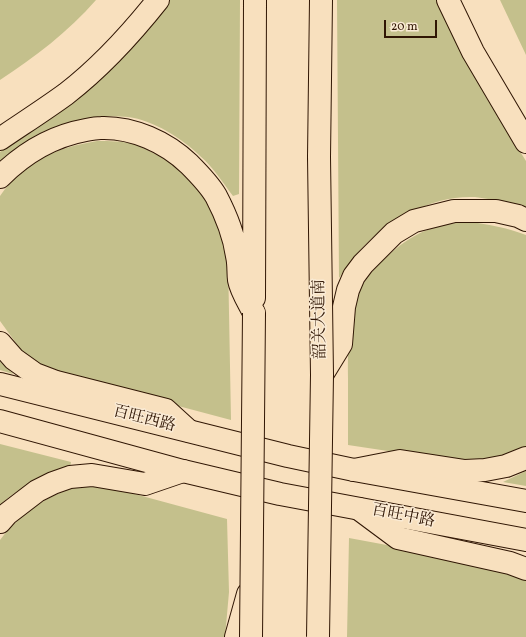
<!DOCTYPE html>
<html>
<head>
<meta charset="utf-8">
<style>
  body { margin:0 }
  #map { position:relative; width:526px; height:637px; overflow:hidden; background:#f8e0be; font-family:Vollkorn,serif }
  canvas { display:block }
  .scale { position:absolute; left:384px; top:20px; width:53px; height:18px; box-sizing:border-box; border:2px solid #301604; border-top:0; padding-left:5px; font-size:12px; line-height:14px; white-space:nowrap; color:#301604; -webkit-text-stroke:3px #faebd5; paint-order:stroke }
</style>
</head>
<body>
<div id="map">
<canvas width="526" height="637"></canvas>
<div class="scale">20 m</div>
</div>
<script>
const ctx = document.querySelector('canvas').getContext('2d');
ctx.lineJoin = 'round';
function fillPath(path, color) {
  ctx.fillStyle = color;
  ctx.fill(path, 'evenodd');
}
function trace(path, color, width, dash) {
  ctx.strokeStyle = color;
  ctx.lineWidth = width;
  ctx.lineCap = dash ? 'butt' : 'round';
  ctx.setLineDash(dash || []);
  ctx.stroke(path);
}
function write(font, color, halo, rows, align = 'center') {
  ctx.font = font + ' Vollkorn,"Noto Serif SC",serif';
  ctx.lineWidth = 3;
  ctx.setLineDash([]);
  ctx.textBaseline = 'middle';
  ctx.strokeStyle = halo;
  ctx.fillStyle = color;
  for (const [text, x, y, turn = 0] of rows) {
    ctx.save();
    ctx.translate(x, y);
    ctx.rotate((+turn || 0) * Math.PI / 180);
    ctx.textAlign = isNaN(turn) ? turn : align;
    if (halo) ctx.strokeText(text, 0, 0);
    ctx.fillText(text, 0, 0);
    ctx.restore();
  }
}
fillPath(new Path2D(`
  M0,0h96c-28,32 -61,57 -96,80z
  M169,0h71l-1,194 -6,2c-10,-13 -20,-29 -33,-40 -17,-17 -47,-36 -72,-39 -25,-3 -54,2 -78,12 -19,7 -35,21 -50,34v-11c49,-34 100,-68 140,-113 11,-12 20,-26 29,-39z
  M337,0h100l50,99 39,62v48c-17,-5 -33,-10 -51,-12 -42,-2 -86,22 -114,52 -8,9 -15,19 -22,29z
  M500,0h26v55z
  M97,141c13,0 25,0 37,3 6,2 11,5 17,8 8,4 19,8 26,15 28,23 43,57 51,92l3,161 -188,-50 -22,-20 -21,-29v-125c25,-36 56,-48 97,-55z
  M469,222c20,2 38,6 57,13v212l-6,4 -35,10 -44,-2 -93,-14c0,-22 0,-45 0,-67 0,-31 -1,-64 14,-92 7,-13 19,-24 30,-34 23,-20 46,-29 77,-30z
  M0,359l13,15 -13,-4z
  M0,444l71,18 -1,6c-26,9 -49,17 -70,37z
  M526,471v15l-23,-4z
  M94,483l133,36 2,73 -4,45h-225v-97c24,-31 56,-51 94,-57z
  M349,538l124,23 53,17v59h-179z`), '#c4c08c');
const primary = new Path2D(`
  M0,384l288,72 66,14 172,31
  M0,421l183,50 97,23 246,46`);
const highway = new Path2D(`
  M448,0l25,52 53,90
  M0,139c22,-15 44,-29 66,-45 35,-27 65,-60 92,-94
  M319,157l2,-157
  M0,177c24,-24 53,-41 86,-47 5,-1 11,-2 15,-2 32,-1 65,14 88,36 10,10 20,20 27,32 10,19 18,39 21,60 2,8 1,16 2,24 2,11 10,23 15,33
  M254,298l1,-298
  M0,343l14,16 21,15 21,8 110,28 23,21
  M322,375l19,-31 3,-37 4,-17 6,-14 9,-12 31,-31 20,-12 40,-10h42l22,5 8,4
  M354,470l46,-9 65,10 20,-1 21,-4 20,-8
  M359,509l39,29 112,25 16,6
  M0,522l7,-8 30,-23 16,-8 17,-6 22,-2 53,9 38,-13
  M236,637l12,-43`);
trace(primary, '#301604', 24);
trace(highway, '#301604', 24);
trace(primary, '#f8e0be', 22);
trace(highway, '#f8e0be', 22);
const highwayBridge = new Path2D(`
  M251,637l3,-324
  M318,637l4,-262 -3,-218`);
trace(highwayBridge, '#301604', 24, []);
trace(highwayBridge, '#f8e0be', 22);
write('16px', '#301604', '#faebd5', [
  ["韶关大道南",321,319,-91],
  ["百旺西路",144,420,14],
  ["百旺中路",403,517,11]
]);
</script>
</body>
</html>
